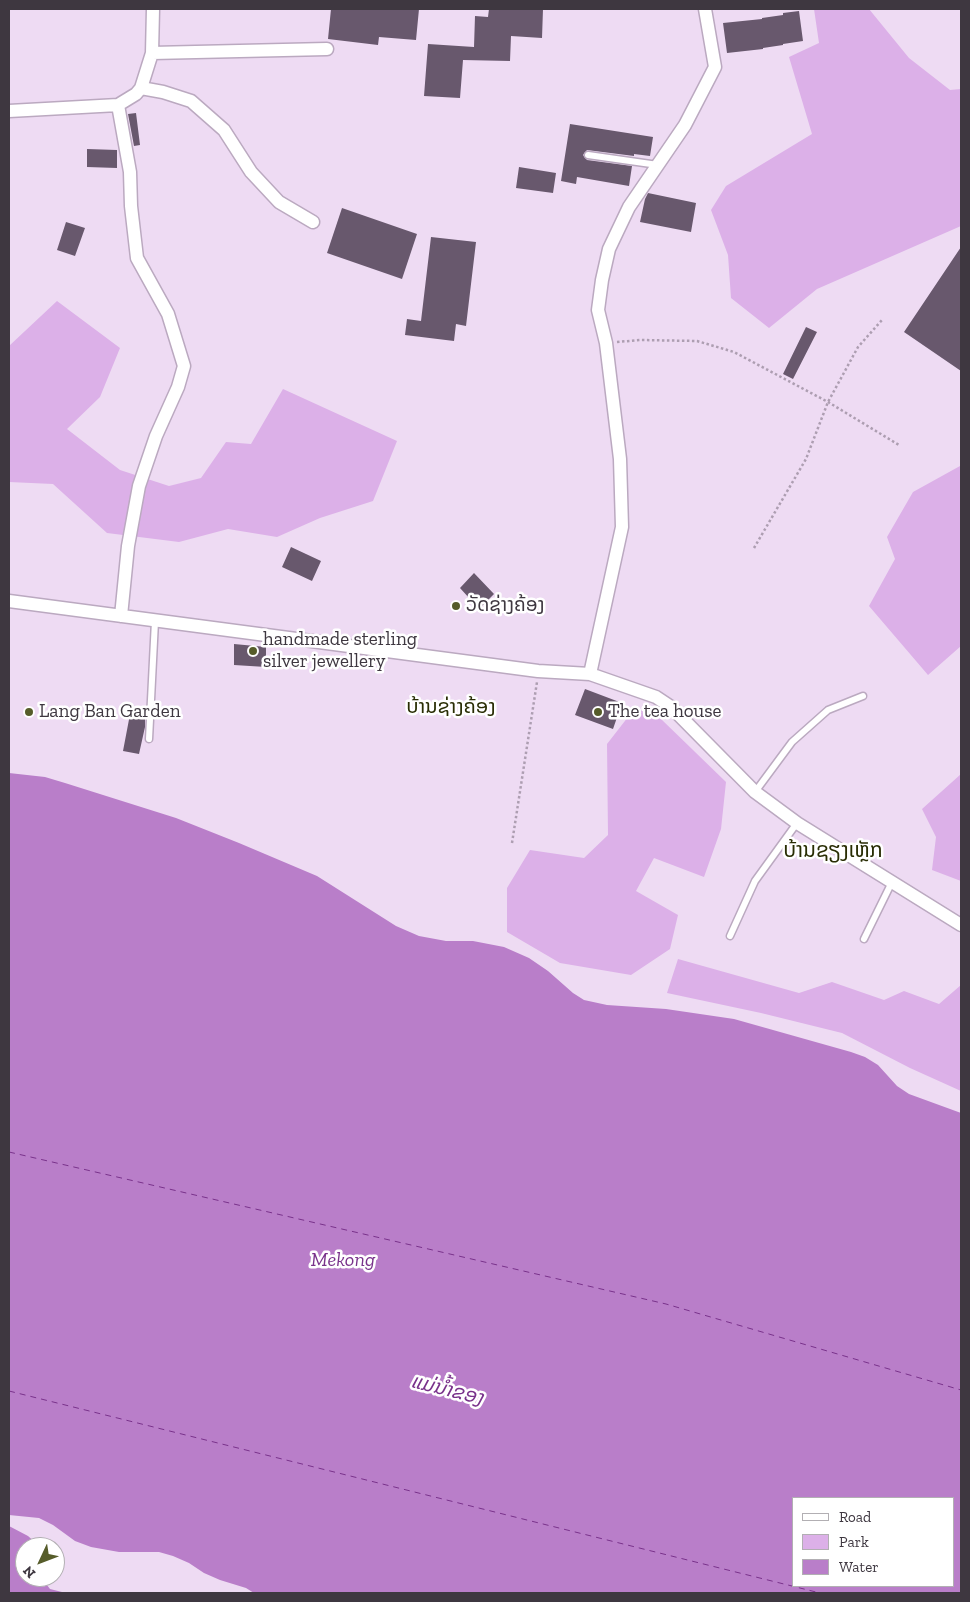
<!DOCTYPE html>
<html>
<head>
<meta charset="utf-8">
<style>
  body { margin:0 }
  #map { position:relative; width:970px; height:1602px; overflow:hidden; background:#eedbf3; font-family:"Zilla Slab",serif }
  canvas { display:block }
  .frame { position:absolute; inset:0; border:10px solid #3e3740; pointer-events:none }
  .legend { position:absolute; left:792px; top:1497px; width:162px; height:90px; box-sizing:border-box; background:#fff; border:1px solid #b2afb3; margin:0; padding:6px 9px; list-style:none; font-size:15px; color:#3e3740 }
  .legend li { display:flex; align-items:center; gap:10px; height:25px }
  .legend b { width:25px; border:1px solid #b2afb3 }
  .north { position:absolute; left:15px; top:1537px; width:50px; height:50px; box-sizing:border-box; background:#fff; border:1px solid #b2afb3; border-radius:50%; rotate:227deg; font-size:14px; font-weight:700; line-height:20px; text-align:center; color:#3e3740 }
  .north::after { content:''; display:block; margin:auto; width:18px; height:22px; background:#565c2a; clip-path:polygon(50% 0,100% 100%,50% 72%,0 100%) }
</style>
</head>
<body>
<div id="map">
<canvas width="970" height="1602"></canvas>
<div class="frame"></div>
<ul class="legend">
<li><b style="height:6px;background:#fff"></b>Road</li>
<li><b style="height:14px;background:#dcb0e8"></b>Park</li>
<li><b style="height:14px;background:#b97ec9"></b>Water</li>
</ul>
<div class="north">N</div>
</div>
<script>
const ctx = document.querySelector('canvas').getContext('2d');
ctx.lineJoin = 'round';
function fillPath(path, color) {
  ctx.fillStyle = color;
  ctx.fill(path, 'evenodd');
}
function trace(path, color, width, dash) {
  ctx.strokeStyle = color;
  ctx.lineWidth = width;
  ctx.lineCap = dash ? 'butt' : 'round';
  ctx.setLineDash(dash || []);
  ctx.stroke(path);
}
function write(font, color, halo, rows, align = 'center') {
  ctx.font = font + ' "Zilla Slab","Noto Sans Lao",serif';
  ctx.lineWidth = 5;
  ctx.setLineDash([]);
  ctx.textBaseline = 'middle';
  ctx.strokeStyle = halo;
  ctx.fillStyle = color;
  for (const [text, x, y, turn = 0] of rows) {
    ctx.save();
    ctx.translate(x, y);
    ctx.rotate((+turn || 0) * Math.PI / 180);
    ctx.textAlign = isNaN(turn) ? turn : align;
    if (halo) ctx.strokeText(text, 0, 0);
    ctx.fillText(text, 0, 0);
    ctx.restore();
  }
}
fillPath(new Path2D(`
  M814,9h55l40,49 41,32 11,-1v137l-144,63 -48,39 -38,-30 -3,-43 -17,-45 15,-24 86,-52 -23,-77 30,-14z
  M57,301l63,47 -20,49 -33,32 53,41 49,16 32,-8 25,-36 25,2 32,-55 114,52 -24,60 -53,17 -43,19 -49,-8 -49,13 -72,-9 -54,-49 -44,-2v-136z
  M960,466l1,180 -33,29 -59,-69 26,-47 -8,-22 26,-45z
  M635,708l25,10 66,64 -5,47 -17,48 -50,-19 -18,33 42,24 -8,34 -39,26 -71,-12 -53,-31v-44l23,-38 54,8 24,-23 -1,-91z
  M961,774v107l-29,-11 4,-33 -14,-28z
  M678,959l121,34 33,-11 52,18 20,-9 35,13 22,-19v106l-51,-23 -68,-35 -81,-20 -94,-20z`), '#dcb0e8');
fillPath(new Path2D(`
  M9,773l36,4 20,6 111,35 63,25 78,33 79,50 23,10 27,5h27l31,6 25,11 19,13 25,22 11,7 23,5 59,4 68,10 117,33 14,5 13,8 19,21 12,8 52,19v480h-707l-8,-5 -26,-8 -16,-7 -15,-10 -16,-7 -14,-4h-40l-28,-5 -16,-6 -22,-16 -14,-7 -30,-3zM794,1498h160v88h-160z
  M9,1526l19,10 10,9v2h-13v30h16l9,12 16,4h-57z`), '#b97ec9');
trace(new Path2D(`
  M9,1152l657,152 295,86
  M9,1391l811,202`), '#79328b', 1, [6, 5]);
fillPath(new Path2D(`
  M331,9h88l-3,31 -37,-3 -1,8 -50,-6z
  M489,9h54l-1,29 -31,-2 -1,25 -47,-1 -3,38 -36,-2 4,-52 46,3 1,-31 13,1z
  M799,11l4,30 -20,3v1l-20,3v1l-36,4 -4,-30 39,-4v-1l21,-3v-2z
  M136,113l4,32 -6,1 -6,-32z
  M570,124l83,13 -3,19 -16,-2v2l-47,-6 -4,5 4,5 45,6 -3,20 -52,-9 -1,7 -15,-3z
  M87,149l30,1v18l-30,-1z
  M519,167l37,6 -3,20 -37,-5z
  M648,193l48,10 -5,29 -51,-10 5,-23z
  M342,208l75,26 -15,45 -75,-26z
  M66,222l19,6 -10,28 -18,-6z
  M431,237l45,5 -10,84 -10,-2 -2,17 -49,-6 2,-16 14,2z
  M961,247v124l-57,-39z
  M806,327l11,5 -24,47 -10,-5z
  M291,547l30,14 -9,20 -30,-14z
  M474,573l20,21 -15,15 -19,-21z
  M234,644l32,3v20l-32,-2z
  M585,689l37,14 -9,26 -38,-14z
  M131,709l14,3v15l-6,27 -16,-3z`), '#68586d');
const lane = new Path2D(`
  M588,155l70,10
  M149,739l6,-118
  M755,792l37,-50 36,-32 35,-14
  M730,936l25,-55 42,-58
  M864,939l28,-57`);
const street = new Path2D(`
  M152,53l175,-4
  M141,88l22,4 28,9 33,29 27,42 28,30 34,20
  M118,105l12,67 1,34 6,52 31,56 16,52 -6,21 -22,49 -17,50 -11,60 -7,70
  M9,111l109,-6 18,-11 5,-6 11,-35 1,-44
  M9,601l529,70 52,3 66,23 15,10 84,85 42,31 164,102
  M590,674l32,-147 -2,-68 -14,-116 -8,-33 4,-30 7,-31 20,-42 56,-82 30,-58 -10,-58`);
trace(lane, '#bba9c0', 9);
trace(street, '#bba9c0', 15);
trace(new Path2D(`
  M617,342l23,-2 57,1 37,11 94,50 71,43
  M754,548l52,-89 22,-57 30,-55 24,-27
  M512,843l25,-161`), '#ad9eb1', 2.5, [2.5, 2.5]);
trace(lane, '#fff', 6);
trace(street, '#fff', 12);
for (const [x, y, r, color] of [
  [456,606,5,"#565c2a"],
  [253,651,5,"#565c2a"],
  [29,712,5,"#565c2a"],
  [598,712,5,"#565c2a"]
]) {
  const dot = new Path2D();
  dot.arc(x, y, r, 0, 2 * Math.PI);
  ctx.fillStyle = color;
  ctx.fill(dot);
  trace(dot, '#fff', 2);
}
write('19px', '#3e3740', '#fff', [
  ["ວັດຊ່າງຄ້ອງ",466,606],
  ["handmade sterling",263,640],
  ["silver jewellery",263,662],
  ["Lang Ban Garden",39,712],
  ["The tea house",608,712]
], 'left');
write('20px', '#292d04', '#fff', [
  ["ບ້ານຊ່າງຄ້ອງ",451,707]
]);
write('italic 20px', '#79328b', '#fff', [
  ["Mekong",343,1260],
  ["ແມ່ນ້ຳຂອງ",447,1390,14]
]);
write('21px', '#292d04', '#fff', [
  ["ບ້ານຊຽງເຫຼັກ",833,851]
]);
</script>
</body>
</html>
